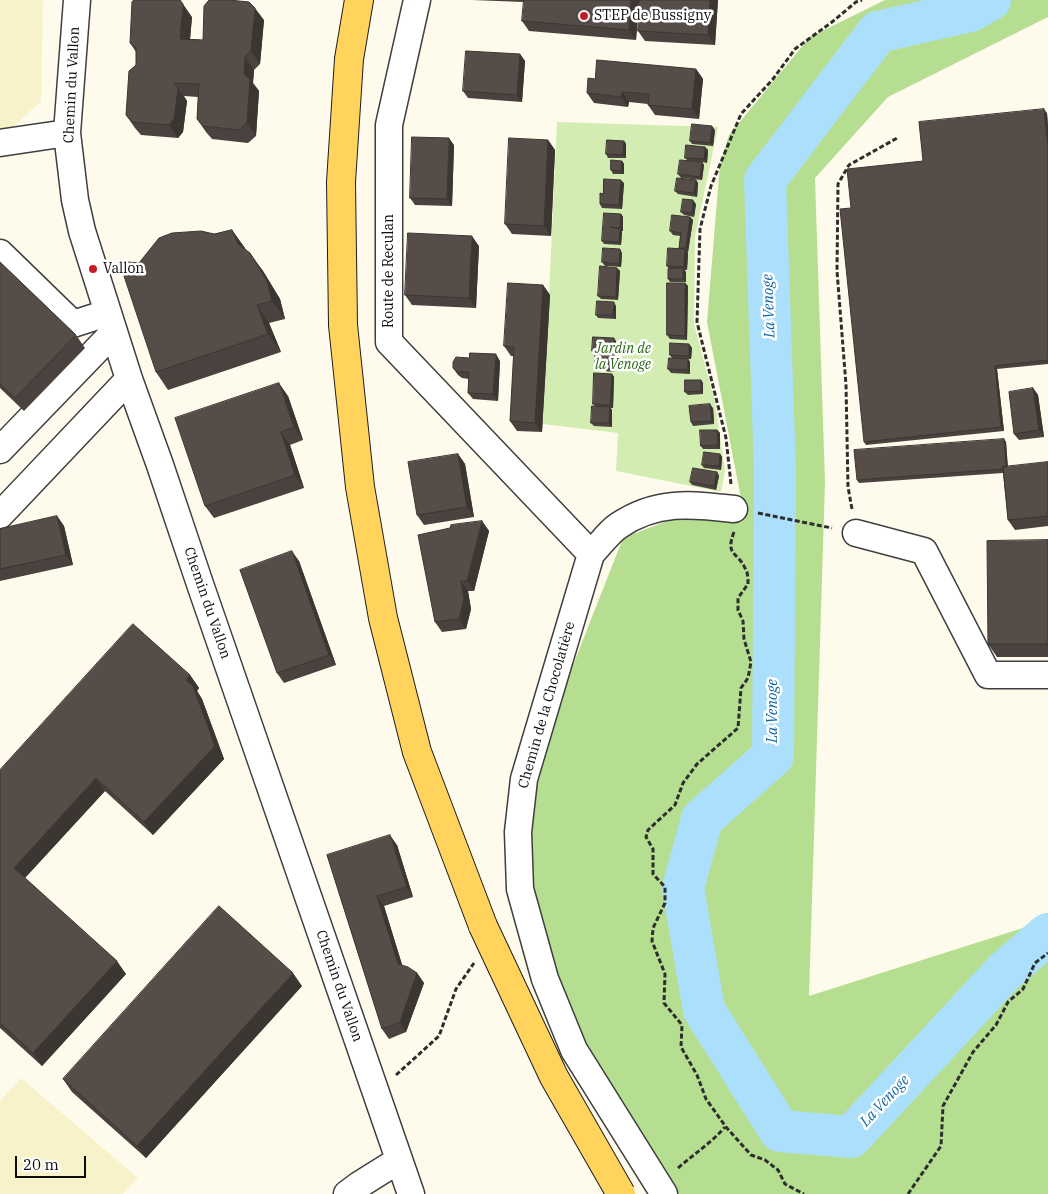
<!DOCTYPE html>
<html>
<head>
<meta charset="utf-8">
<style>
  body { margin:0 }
  #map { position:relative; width:1048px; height:1194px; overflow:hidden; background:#fffbec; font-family:"IBM Plex Serif",serif }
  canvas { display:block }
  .scale { position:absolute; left:15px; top:1156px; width:71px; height:22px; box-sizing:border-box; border:2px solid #0c0c0c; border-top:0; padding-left:6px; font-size:15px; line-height:18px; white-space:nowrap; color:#0c0c0c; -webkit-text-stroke:4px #fff; paint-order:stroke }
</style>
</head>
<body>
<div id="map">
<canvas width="1048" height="1194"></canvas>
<div class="scale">20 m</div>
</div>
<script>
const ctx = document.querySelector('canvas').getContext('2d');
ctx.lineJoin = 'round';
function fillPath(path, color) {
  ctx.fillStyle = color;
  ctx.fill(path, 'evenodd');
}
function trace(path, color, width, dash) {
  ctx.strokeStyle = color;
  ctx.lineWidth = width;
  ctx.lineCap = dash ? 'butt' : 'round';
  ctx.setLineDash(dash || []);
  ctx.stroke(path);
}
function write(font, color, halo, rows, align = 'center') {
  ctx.font = font + ' "IBM Plex Serif",serif';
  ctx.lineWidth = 5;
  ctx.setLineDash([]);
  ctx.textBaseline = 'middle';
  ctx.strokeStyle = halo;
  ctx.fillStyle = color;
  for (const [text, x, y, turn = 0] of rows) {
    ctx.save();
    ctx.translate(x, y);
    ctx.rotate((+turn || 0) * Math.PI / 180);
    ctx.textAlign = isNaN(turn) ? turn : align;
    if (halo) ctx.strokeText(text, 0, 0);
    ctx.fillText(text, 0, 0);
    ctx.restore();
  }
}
fillPath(new Path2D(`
  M0,0h43l-2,101 -31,29 -10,1z
  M21,1078l117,100 -15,16h-123v-93z`), '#f7f2ca');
fillPath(new Path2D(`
  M557,122l161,5 -23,110 -1,87 21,78 10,68 -4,22 -105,-21 2,-38 -75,-9z`), '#d2ecb2');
fillPath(new Path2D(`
  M885,0h163v17l-160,80 -73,81 10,304 -16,514 239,-76v274h-390l-61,-89 -60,-174 -12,-104 45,-154 53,-135 57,-22 65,3 -38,-197 13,-158 9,-29 81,-98z`), '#b5de90');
trace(new Path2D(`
  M990,0l-20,11 -92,21 -113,148 10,292 -2,284 -71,63 -19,69 21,122 76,121 71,6 153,-165 44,-38`), '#acdffb', 42);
const minor = new Path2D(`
  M77,0l-10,133 8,67 7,31 47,148 31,86 40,119 211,610
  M417,0l-28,125v217l202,212
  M0,143l67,-10
  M0,253l73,71 34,-11
  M0,450l113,-117
  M0,515l129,-136
  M856,533l68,18 64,124h60
  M347,1194l12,-9 40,-25
  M664,1194l-90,-144 -29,-71 -25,-90 -2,-57 6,-53 67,-225c9,-9 17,-21 27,-28 38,-26 73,-22 116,-17`);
const major = new Path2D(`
  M359,0l-10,59 -8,123 2,143 17,162 23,131 34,134 66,174`);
trace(minor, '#3f3f3f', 29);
trace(major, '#1d1d1d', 30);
trace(new Path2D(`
  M731,484l-5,-46 -29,-116 3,-93 11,-43 30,-72 32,-35 22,-30 37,-27 24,-20 6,-2
  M852,509l-4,-22 -2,-102 -9,-114 1,-87 11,-19 50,-28
  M758,513l74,15
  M734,532c-9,24 3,19 11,36 3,4 3,11 3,16l-10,14v12l5,11 1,18 7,23 -3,16 -7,10 -3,40 -41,36 -14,19 -8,22 -27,25 -2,7 7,12v25l12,13v16l-12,25 -1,13 13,33 -1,29 18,22 -1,22 16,28 9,24 20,28 25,28 14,5 13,10 7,14 19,10
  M396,1075l43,-39 17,-47 18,-26
  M678,1168c16,-14 33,-25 47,-41
  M908,1194l33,-48 2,-40 30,-54 23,-27 12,-23 15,-13 12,-26 13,-10`), '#2e2e2e', 3, [5, 2.5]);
trace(minor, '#fff', 26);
trace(major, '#ffd35c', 28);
const majorBridge = new Path2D(`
  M483,926l71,151 67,117`);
trace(majorBridge, '#1d1d1d', 30, []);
trace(majorBridge, '#ffd35c', 28);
fillPath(new Path2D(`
  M472,0h51v2z
  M639,0l-3,40 -107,-9 -7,-10z
  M640,0h78l-3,45 -70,-4 -7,-10z
  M192,17l-2,22 13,1 61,-20 -4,44 -6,6 -1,13 6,8 -3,45 -8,7 -36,-4 -6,-7 -9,-13 1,-22 -14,-1 3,5 -4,31 -5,6 -37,-3 -6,-7 -9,-13 10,-50v-13l-6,-9z
  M520,54l5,7 -3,41 -54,-4 -5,-7z
  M696,69l7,10 -4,40 -44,-4 -7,-10v-1l-19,-2 -1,5 -34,-4 -7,-10 8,-14z
  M1047,113l1,14v237l-51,5 7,62 -138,14 -2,-3 59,-281z
  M715,130l-2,16 -21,-2 -2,-3z
  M548,140l7,10 -4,86 -39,-2 -7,-10z
  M624,141l2,3v14h-18l-2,-4z
  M454,145l-2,61 -37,-1 -5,-7z
  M705,147l3,3 -1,13 -5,-1 2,3 -2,15 -21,-2 -3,-4 9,-14 -2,-2z
  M622,161l2,3v10h-11l-2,-4z
  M696,180l2,3 -1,14 -19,-3 -3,-3z
  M624,183l-2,26 -20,-1 -2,-4 3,-10z
  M696,204l-2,13 -10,-2 -3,-3z
  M621,214l2,3v14h-1v1l-1,13 -17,-1 -2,-3z
  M690,217l3,3 -5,32h-1l1,1 -1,17h-3l2,2v10h-16l-2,-3 1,-10 -2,-3 13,-17 -1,-1 1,-12 -7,-1 -3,-4z
  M232,230l14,20 17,21 17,28 5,20 -16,4 12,29 -113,38 -12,-18 58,-138z
  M479,246l-3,62 -64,-3 -7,-10z
  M622,253l-1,14 -16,-1 -3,-4z
  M0,262l76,73 9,13 -61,63 -24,-23z
  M617,268l3,3 -2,29 -17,-1 -3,-3z
  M685,283l3,3 -1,54 -17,-1 -3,-4z
  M543,285l7,10 -8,137 -25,-1 -7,-10 4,-65h-3l-7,-10z
  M616,306v13l-18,-1 -2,-3z
  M616,341l-1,15h-1l1,1 -1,15 -17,-2 -2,-3v-12l-3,-4z
  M689,344l3,4 -1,11h-3l2,3v12l-19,-1 -3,-4 4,-11 -2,-3z
  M500,361l-2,40 -25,-2 -5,-6 1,-14 -7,-1 -4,-3 -5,-7z
  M612,374l2,3 -1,31h-3l2,2v17l-18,-1 -3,-3 4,-17 -2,-2z
  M701,380l2,3v11l-15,1 -3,-3z
  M1033,388l5,7 6,42 -25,3 -5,-6z
  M288,396l15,44 -13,5 14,43 -90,30 -9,-12z
  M713,408l1,16 -21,2 -2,-4z
  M717,430l3,3v16h-17l-2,-3z
  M1004,439l2,3 2,25 40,-5v64l-33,4 -7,-10 -5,-47 -144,10 -2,-3z
  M458,454l7,10 9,53 -50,8 -7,-10z
  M720,454l2,3 -1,13 -17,-2 -2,-3z
  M717,472l2,4 -3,14 -24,-5 -2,-3z
  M57,516l7,10 9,39 -73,16v-52z
  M482,521l7,10 -15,60h-6l3,18 -5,20 -24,3 -7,-10z
  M1048,540v117h-51l-9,-13z
  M299,561l37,104 -52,18 -7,-10z
  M190,675l9,13 -2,3 5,8 22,60 -71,76 -48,-44 -80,87 101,96 -84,92 -42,-38v-258z
  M397,845l16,52 -29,9 18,59 15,8 7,10 -18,49 -17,7 -7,-10 -55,-174z
  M302,986l-156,172 -74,-66 -9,-13z`), '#4a423e');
fillPath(new Path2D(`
  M631,0h8l-3,40 -7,-10z
  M710,0h8l-3,45 -7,-10z
  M183,4l9,13 -3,34 -9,-12z
  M255,8l9,12 -4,44 -9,-13z
  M520,54l5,7 -3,41 -5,-7z
  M245,57l9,13 -1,13 6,8 -3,45 -9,-13 -3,-49z
  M696,69l7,10 -4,40 -7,-10z
  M178,88l9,13 -4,31 -5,6 -9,-13z
  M622,92l7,10 -1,5 -7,-10z
  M1044,109l3,4 1,14v20z
  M712,126l3,4 -2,16 -3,-3z
  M449,138l5,7 -2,61 -5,-7z
  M548,140l7,10 -4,86 -7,-10z
  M624,141l2,3v14l-3,-3z
  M705,147l3,3 -1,13 -3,-4z
  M622,161l2,3v10l-3,-3z
  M702,162l2,3 -2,15 -2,-3z
  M621,180l3,3 -2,26 -3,-4z
  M696,180l2,3 -1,14 -3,-4z
  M693,200l3,4 -2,13 -2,-4z
  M621,214l2,3v14l-3,-3z
  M690,217l3,3 -5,32 -2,-4z
  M620,229l2,3 -1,13 -2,-3z
  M232,230l13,18 6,14 -13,-18z
  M472,236l7,10 -3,62 -7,-10z
  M620,249l2,4 -1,14 -2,-3z
  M685,249l3,4 -1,17 -3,-3z
  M250,253l13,18 17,28 5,20 -13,-18z
  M617,268l3,3 -2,29 -2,-3z
  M683,268l3,4v10l-3,-3z
  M685,283l3,3 -1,54 -2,-4z
  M543,285l7,10 -8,137 -7,-9z
  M614,302l2,4v13l-3,-4z
  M257,305l12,18 12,29 -13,-18z
  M614,338l2,3 -1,15 -2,-4z
  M689,344l3,4 -1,11 -2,-3z
  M496,354l4,7 -2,40 -5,-7z
  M612,354l3,3 -1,15 -2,-4z
  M688,359l2,3v12l-2,-4z
  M995,366l2,3 7,62 -3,-4z
  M612,374l2,3 -1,31 -3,-3z
  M701,380l2,3v11l-2,-3z
  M279,383l9,13 15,44 -9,-13z
  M1033,388l5,7 6,42 -5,-7z
  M710,404l3,4 1,16 -2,-3z
  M610,407l2,3v17l-3,-4z
  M717,430l3,3v16l-2,-4z
  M281,432l9,13 14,43 -9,-13z
  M1004,439l2,3 2,31 -2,-4z
  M458,454l7,10 9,53 -7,-10z
  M720,454l2,3 -1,13 -2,-4z
  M717,472l2,4 -3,14 -2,-4z
  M57,516l7,10 9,39 -7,-10z
  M482,521l7,10 -15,60 -7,-10z
  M292,551l7,10 37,104 -7,-10z
  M461,581l7,10 3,18 -5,20 -7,-10z
  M190,675l9,13 -2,3 5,8 22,60 -71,76 -9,-13 42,-142z
  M96,778l9,13 -82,89 -9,-12z
  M390,835l7,10 16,52 -6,-10z
  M377,896l7,10 21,68 -7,-10z
  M117,961l9,13 -84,92 -9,-13z
  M293,973l9,13 -156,172 -9,-12z
  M417,973l7,10 -18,49 -6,-10z`), '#3c3632');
const building = new Path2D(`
  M134,0h46l3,4 -3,35 23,1 1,-34 5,-6h20l20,2 6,6 -4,43 -6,6 -1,17 6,5 -3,44 -8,7 -36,-4 -6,-7 2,-35 -25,-1 4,5 -4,31 -5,6 -37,-3 -6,-7 3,-44 7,-6v-17l-6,-5 2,-41z
  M524,0h107l-2,30 -107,-9z
  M640,0h70l-2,35 -70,-4z
  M466,51l54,3 -3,41 -54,-4z
  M597,60l99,9 -4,40 -44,-4 1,-11 -27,-2 -1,5 -34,-4 1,-15 7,1z
  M1044,109l4,38v213l-53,6 6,61 -137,15 -24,-233 11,-1 -4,-39 76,-8 -4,-39z
  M692,124l20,2 -2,17 -20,-2z
  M412,137l37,1 -2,61 -37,-1z
  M509,138l39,2 -4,86 -39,-2z
  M607,140l17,1 -1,14 -17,-1z
  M686,145l19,2 -1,12 -19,-1z
  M611,160l11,1 -1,10 -10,-1z
  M680,160l22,2 -2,15 -22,-3z
  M677,178l19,2 -2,13 -19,-2z
  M604,179l17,1 -2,25 -19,-1v-11l3,1z
  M683,199l10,1 -1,13 -11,-1z
  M604,213l17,1 -1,14 -10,-1 10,2 -1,13 -17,-1z
  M672,215l18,2 -4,31h-7l2,-15 -11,-2z
  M232,230l6,14 12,9 17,28 5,20 -15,4 11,29 -112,38 -37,-111 20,2 20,-25 13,-5 29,-2 13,3z
  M408,233l64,3 -3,62 -64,-3z
  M603,248l17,1 -1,15 -17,-2z
  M668,248l17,1 -1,18 -17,-1z
  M0,262l76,73 -61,63 -15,-14z
  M600,266l17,2 -1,29 -18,-1z
  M683,268v11h-15v-10z
  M508,283l35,2 -8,138 -25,-2 4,-74 -10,-1z
  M667,283h18v53l-18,-1z
  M597,301l17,1 -1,13h-17z
  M593,337l21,1 -1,14 -21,-1z
  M670,343l19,1v12l-19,-1z
  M470,353l26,1 -3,40 -25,-1 1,-21h-12l-4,-4v-6l3,-5 13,1z
  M595,353l17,1v14l-17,-1z
  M669,358l19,1v11l-20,-1z
  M594,373l18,1 -2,31 -17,-1z
  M685,380h16v11l-16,1z
  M279,383l15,44 -13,5 14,43 -90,31 -30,-88z
  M1033,388l6,42 -25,4 -5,-42z
  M710,404l2,17 -21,1 -2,-16z
  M592,406l18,1 -1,16h-18z
  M700,430h17l1,15 -17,1z
  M1004,439l2,28h-3v2l-146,11 -3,-30z
  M704,452l16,2 -1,12 -17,-1z
  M458,454l9,53 -50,8 -9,-53z
  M1048,462v54l-40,4 -5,-53z
  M693,468l24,4 -3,14 -24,-4z
  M57,516l9,39 -66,14v-40z
  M482,521l-15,60h-6l3,18 -5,20 -24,3 -17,-87 32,-7 1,-3z
  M1048,540v104h-60l-1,-103z
  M292,551l37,104 -52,18 -37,-103z
  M133,624l57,51 -4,5 7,6 22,60 -71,76 -48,-44 -82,90 103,93 -84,92 -33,-30v-253z
  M390,835l17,52 -30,9 21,68 10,3 9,6 -17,49 -18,7 -55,-174z
  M219,906l74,67 -156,173 -74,-67z`);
fillPath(building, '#564d48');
trace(building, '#3c3632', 1);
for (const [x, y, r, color] of [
  [584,16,5,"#c61a27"],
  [93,269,5,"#c61a27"]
]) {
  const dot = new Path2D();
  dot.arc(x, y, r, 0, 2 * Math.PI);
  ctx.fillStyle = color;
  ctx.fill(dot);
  trace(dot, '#fff', 2);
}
write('14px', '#0c0c0c', '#fff', [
  ["STEP de Bussigny",594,16],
  ["Vallon",103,269]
], 'left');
write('14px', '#0c0c0c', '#fff', [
  ["Chemin du Vallon",72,85,-87],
  ["Route de Reculan",389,271,-90],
  ["Chemin du Vallon",207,603,71],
  ["Chemin de la Chocolatière",547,705,-74],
  ["Chemin du Vallon",339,986,71]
]);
write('italic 14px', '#2b6818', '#fff', [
  ["Jardin de",623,349],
  ["la Venoge",623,365]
]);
write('italic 15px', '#0d67a7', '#fff', [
  ["La Venoge",769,306,-92],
  ["La Venoge",773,711,-90],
  ["La Venoge",885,1101,-47]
]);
</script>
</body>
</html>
